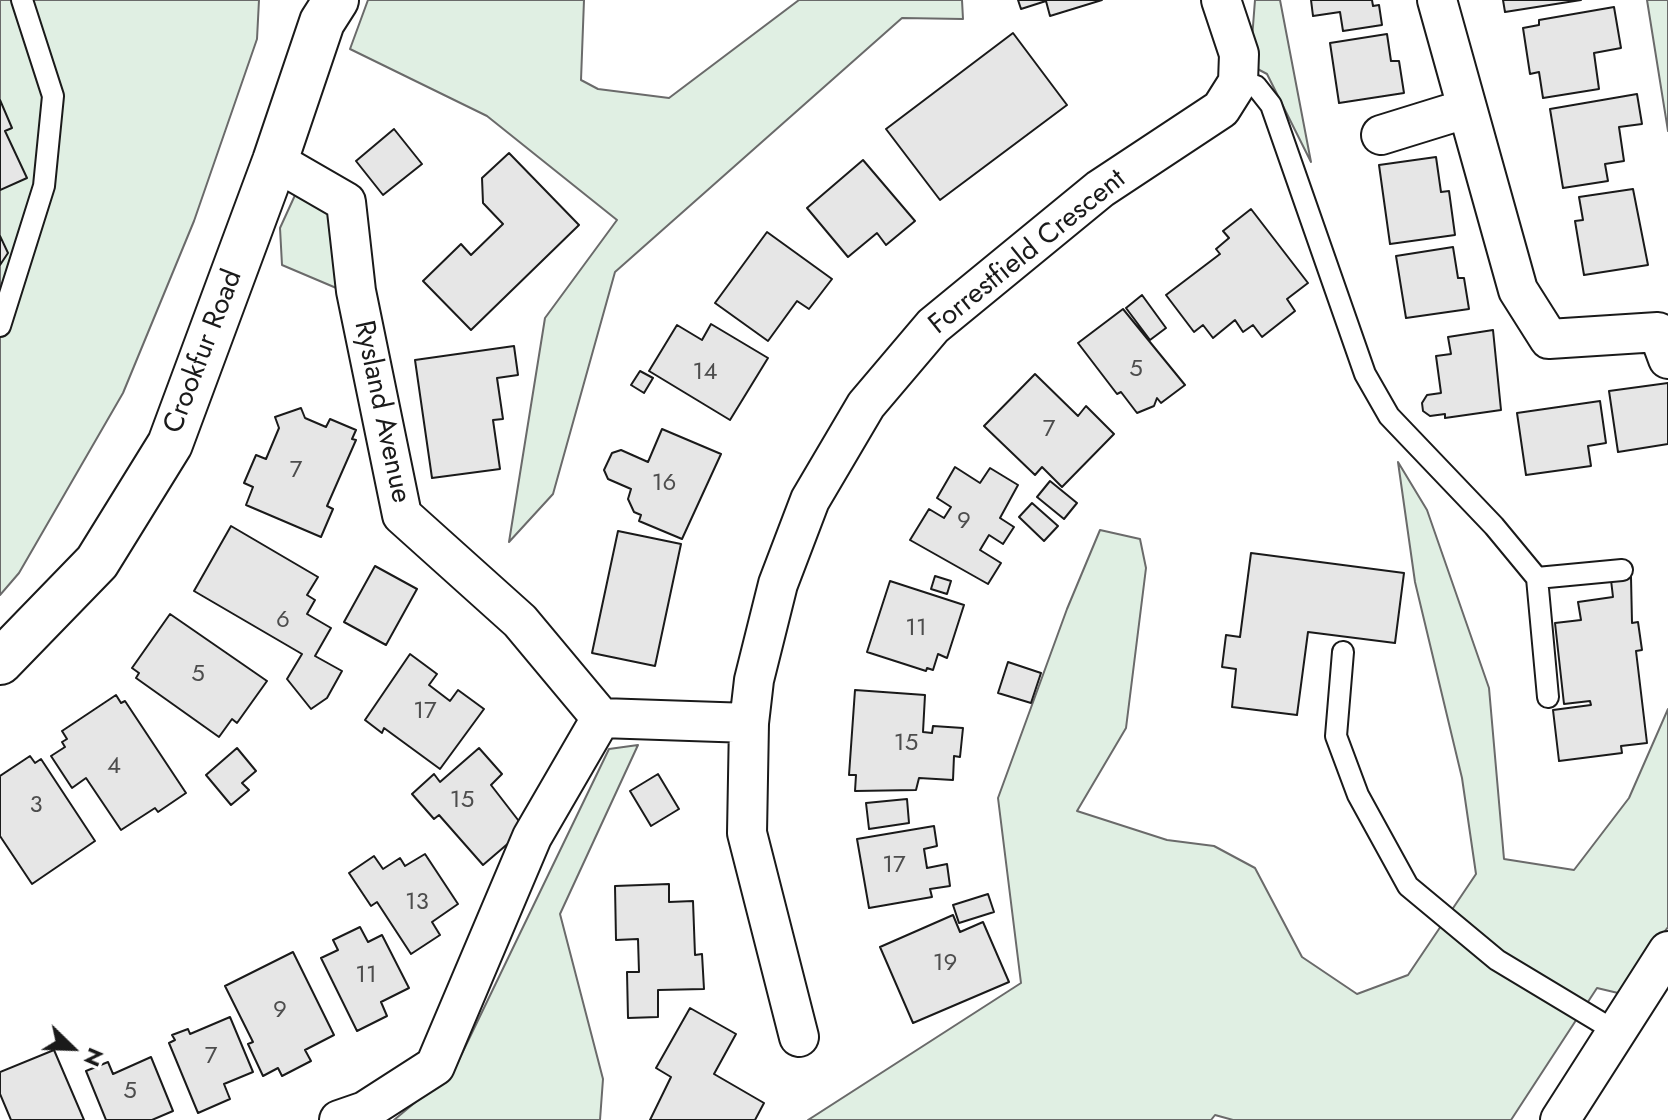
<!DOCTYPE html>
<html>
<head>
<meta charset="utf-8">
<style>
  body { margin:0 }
  #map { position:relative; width:1668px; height:1120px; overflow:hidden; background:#fff; font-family:Jost,sans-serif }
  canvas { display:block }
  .north { position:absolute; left:32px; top:1008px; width:80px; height:80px; -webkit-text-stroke:6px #fff; paint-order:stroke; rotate:113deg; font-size:22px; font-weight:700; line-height:32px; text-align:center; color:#1a1a1a }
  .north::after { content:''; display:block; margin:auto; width:28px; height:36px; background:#1a1a1a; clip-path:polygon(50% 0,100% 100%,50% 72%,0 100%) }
</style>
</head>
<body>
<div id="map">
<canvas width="1668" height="1120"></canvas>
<div class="north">N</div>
</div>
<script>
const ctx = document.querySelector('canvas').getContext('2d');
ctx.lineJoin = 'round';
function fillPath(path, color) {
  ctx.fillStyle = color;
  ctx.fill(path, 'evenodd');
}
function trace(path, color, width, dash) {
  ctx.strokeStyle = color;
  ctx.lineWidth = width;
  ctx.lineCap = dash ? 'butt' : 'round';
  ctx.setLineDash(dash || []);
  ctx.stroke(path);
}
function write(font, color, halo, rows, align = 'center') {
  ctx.font = font + ' Jost,sans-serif';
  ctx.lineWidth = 6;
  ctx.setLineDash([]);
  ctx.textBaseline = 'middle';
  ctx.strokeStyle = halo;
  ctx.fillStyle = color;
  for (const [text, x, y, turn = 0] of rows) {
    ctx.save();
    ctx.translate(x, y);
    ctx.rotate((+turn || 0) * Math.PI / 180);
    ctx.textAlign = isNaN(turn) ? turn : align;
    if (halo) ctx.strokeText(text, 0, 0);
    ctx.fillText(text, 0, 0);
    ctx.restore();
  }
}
const green = new Path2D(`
  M0,0h259l-2,39 -63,182 -71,172 -104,180 -19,22z
  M368,0h216l-3,80 17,9 71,9 130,-98h163l1,19 -61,-1 -287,254 -62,222 -44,48 36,-224 72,-98 -130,-104 -137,-67z
  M1255,0h25l31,162 -44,-88 -17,-9z
  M1647,0h21v131z
  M296,193l37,23 8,74 -59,-25 -2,-37z
  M1398,462l29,48 62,178 15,171 70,11 55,-72 39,-89v218l-50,66 -21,-5 -86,132h-278l-18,-5 -4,5h-403l213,-137 -23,-185 69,-189 33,-79 40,9 6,29 -20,160 -49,83 90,29 47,6 41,22 47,89 55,37 51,-19 68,-101 -14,-96 -47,-196z
  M638,745l-78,169 43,165 -3,41h-206l60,-50 155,-321z`);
fillPath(green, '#e0efe3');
trace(green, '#6a6a6a', 2);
const building = new Path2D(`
  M1018,0h84l-52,16 -4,-15 -25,8z
  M1311,0h61l1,6 6,-1 3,20 -39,6 -3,-19 -27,4z
  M1503,0h78l-76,12z
  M1614,7l7,41 -27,5 5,36 -56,9 -4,-26 -9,2 -7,-46 16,-3v-5z
  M1013,33l54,72 -127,95 -54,-71z
  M1387,34l4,27h8l5,32 -65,10 -9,-60z
  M1637,94l5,30 -23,3 5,34 -19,3 3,17 -45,7 -13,-79z
  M0,100l12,28 -7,3 22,47 -27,12z
  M394,129l28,35 -39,31 -27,-34z
  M509,153l70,72 -108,105 -48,-49 38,-37 10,11 32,-31 -20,-21 -1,-25z
  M1436,157l5,35 8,-1 6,44 -65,9 -11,-79z
  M863,160l52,61 -29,24 -9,-12 -29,24 -41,-49z
  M1633,189l15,76 -64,10 -9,-54 8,-1 -4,-23z
  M1251,209l57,74 -21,16 8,12 -33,26 -9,-12 -10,7 -8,-12 -22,18 -10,-13 -9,7 -28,-37 54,-41 -4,-5 13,-11 -6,-7z
  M767,232l65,47 -23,30 -12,-8 -29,40 -53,-38z
  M0,236l8,17 -8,12z
  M1453,247l5,31h6l5,31 -63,9 -10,-62z
  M1142,295l24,33 -16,12 -24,-32z
  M1123,309l62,76 -24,18 -4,-5 -3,8 -17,7 -16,-21 -4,2 -39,-51z
  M711,324l57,34 -38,62 -81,-49 28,-46 25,15z
  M1493,330l8,80 -56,8v-4l-15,2 -7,-5 -1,-8 5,-8 14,-2 -5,-37 15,-2 -3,-17z
  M514,346l4,29 -21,3 6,41 -10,1 7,49 -68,9 -17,-118z
  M640,371l13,7 -9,15 -13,-8z
  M1035,374l43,42 8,-10 28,28 -52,53 -20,-20 -7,8 -51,-49z
  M1668,383v61l-50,8 -9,-61z
  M1600,401l6,42 -18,3 3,20 -65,9 -9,-62z
  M301,408l4,10 21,9 4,-8 26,11 -4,9 4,1 -29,66 6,3 -12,28 -75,-32 7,-18 -9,-4 12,-28 10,4 13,-31 -4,-11z
  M662,429l59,25 -39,85 -43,-18 2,-6 -7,-3 -6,-13 3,-10 -23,-10 -4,-9 8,-17 9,-3 27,12z
  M955,467l25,16 10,-15 28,17 -18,33 14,9 -11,17 -14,-9 -9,15 21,13 -13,21 -78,-44 19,-31 15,9 7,-11 -14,-9z
  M1050,481l27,22 -13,16 -27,-22z
  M1032,503l26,23 -14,15 -25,-24z
  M231,526l87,51 -11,18 8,5 -8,14 24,14 -16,28 27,15 -15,27 -16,11 -24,-30 15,-25 -108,-63z
  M618,531l63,13 -26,122 -63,-13z
  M1251,553l153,20 -9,70 -87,-11 -11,83 -65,-8 4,-38 -14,-2 4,-32 14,2z
  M375,566l42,23 -31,56 -42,-23z
  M935,576l16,5 -4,13 -16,-5z
  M1631,577l1,46 6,-1 4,28 -6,1 11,92 -26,3 1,7 -63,8 -6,-51 38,-5 -1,-4 -26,3 -9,-81 26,-3 -3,-18 35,-5 -2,-17z
  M890,581l74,24 -17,53 -9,-4 -5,16 -6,-2 -1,3 -59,-19z
  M170,614l97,67 -30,42 -5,-4 -13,18 -83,-59 3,-5 -7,-5z
  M410,654l27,20 -8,11 21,16 8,-11 26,19 -44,60 -56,-41 -2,5 -17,-13z
  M1008,662l33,11 -10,30 -33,-10z
  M855,690l70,5 -2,37 9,1 1,-7 30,2 -3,29 -6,-1 -1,24 -34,-2 -3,12 -61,1 1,-16h-7z
  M116,695l5,8 4,-2 61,92 -28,19 -3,-4 -34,22 -35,-52 -14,10 -21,-32 14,-9 -3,-5 5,-3 -5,-8z
  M237,748l19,23 -14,12 7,7 -18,15 -25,-30z
  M479,748l23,26 -11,11 34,44 -42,36 -44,-50 -5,4 -22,-25 22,-20 6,8z
  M30,756l5,7 6,-4 54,82 -63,43 -32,-48v-60z
  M658,774l21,35 -28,17 -21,-35z
  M907,799l2,24 -40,6 -3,-26z
  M934,826l3,20 -13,3 3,19 20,-4 3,22 -20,3 2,8 -63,11 -12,-69z
  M425,854l33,50 -26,18 8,13 -29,19 -34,-52 -6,4 -22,-33 25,-17 9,13 17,-11 5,8z
  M669,884v18l24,-1 2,54 7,-1 2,35 -46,1v27l-30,1 -1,-46h12l-1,-33 -22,1 -1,-54z
  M988,894l6,18 -35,11 -6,-18z
  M953,915l7,17 23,-10 26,60 -96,41 -33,-76z
  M360,927l8,15 14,-7 27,53 -28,14 6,14 -30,15 -36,-73 17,-8 -5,-10z
  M293,952l41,83 -29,15 6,11 -29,15 -4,-8 -15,8 -15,-32 5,-2 -28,-56z
  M690,1008l46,26 -22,40 50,29 -9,17h-105l21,-43 -15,-9z
  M230,1017l23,55 -29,12 6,15 -32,14 -29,-70 6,-3 -3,-5 16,-6 2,5z
  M54,1050l30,70h-73l-11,-26v-22z
  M151,1057l22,54 -21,9h-46l-20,-49 22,-9 5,12z`);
fillPath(building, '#e6e6e6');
trace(building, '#1a1a1a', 2);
const lane = new Path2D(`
  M1238,82l18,4 15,19 94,269 24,42 105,110 43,52
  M0,326l44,-140 9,-90 -31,-96
  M1343,652l-7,84 22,59 50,91 89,74 118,71
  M1548,697l-11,-119 85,-8`);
const street = new Path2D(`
  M1437,0l81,290 31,49 109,-7 10,27
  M1381,135l84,-26
  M275,161l71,41 10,89 46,224 118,106 81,97 -69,119 -97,229 -70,45 -26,9
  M601,718l148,5
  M799,1037l-52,-204 2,-110 5,-43 24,-96 32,-84 56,-95 67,-79 167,-137 121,-80 17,-27 1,-28 -18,-54
  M1560,1120l108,-169`);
const secondary = new Path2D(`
  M0,662l97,-100 73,-118 105,-283 47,-139 14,-22`);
trace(lane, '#1a1a1a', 24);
trace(street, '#1a1a1a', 42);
trace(secondary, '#1a1a1a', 48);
trace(lane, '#fff', 20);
trace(street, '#fff', 38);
trace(secondary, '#fff', 44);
write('24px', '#4d4d4d', null, [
  ["5",1136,370],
  ["14",705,373],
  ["7",1049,430],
  ["7",296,471],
  ["16",664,484],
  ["9",964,522],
  ["6",283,621],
  ["11",916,629],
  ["5",198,675],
  ["17",425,712],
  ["15",906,744],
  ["4",114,767],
  ["15",462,801],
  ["3",36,806],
  ["17",894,866],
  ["13",417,903],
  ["19",945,964],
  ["11",366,976],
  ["9",280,1011],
  ["7",211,1057],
  ["5",130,1092]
]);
write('28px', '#1a1a1a', '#fff', [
  ["Forrestfield Crescent",1028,253,-39],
  ["Crookfur Road",204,352,-69],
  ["Rysland Avenue",381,412,78]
]);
</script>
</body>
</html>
